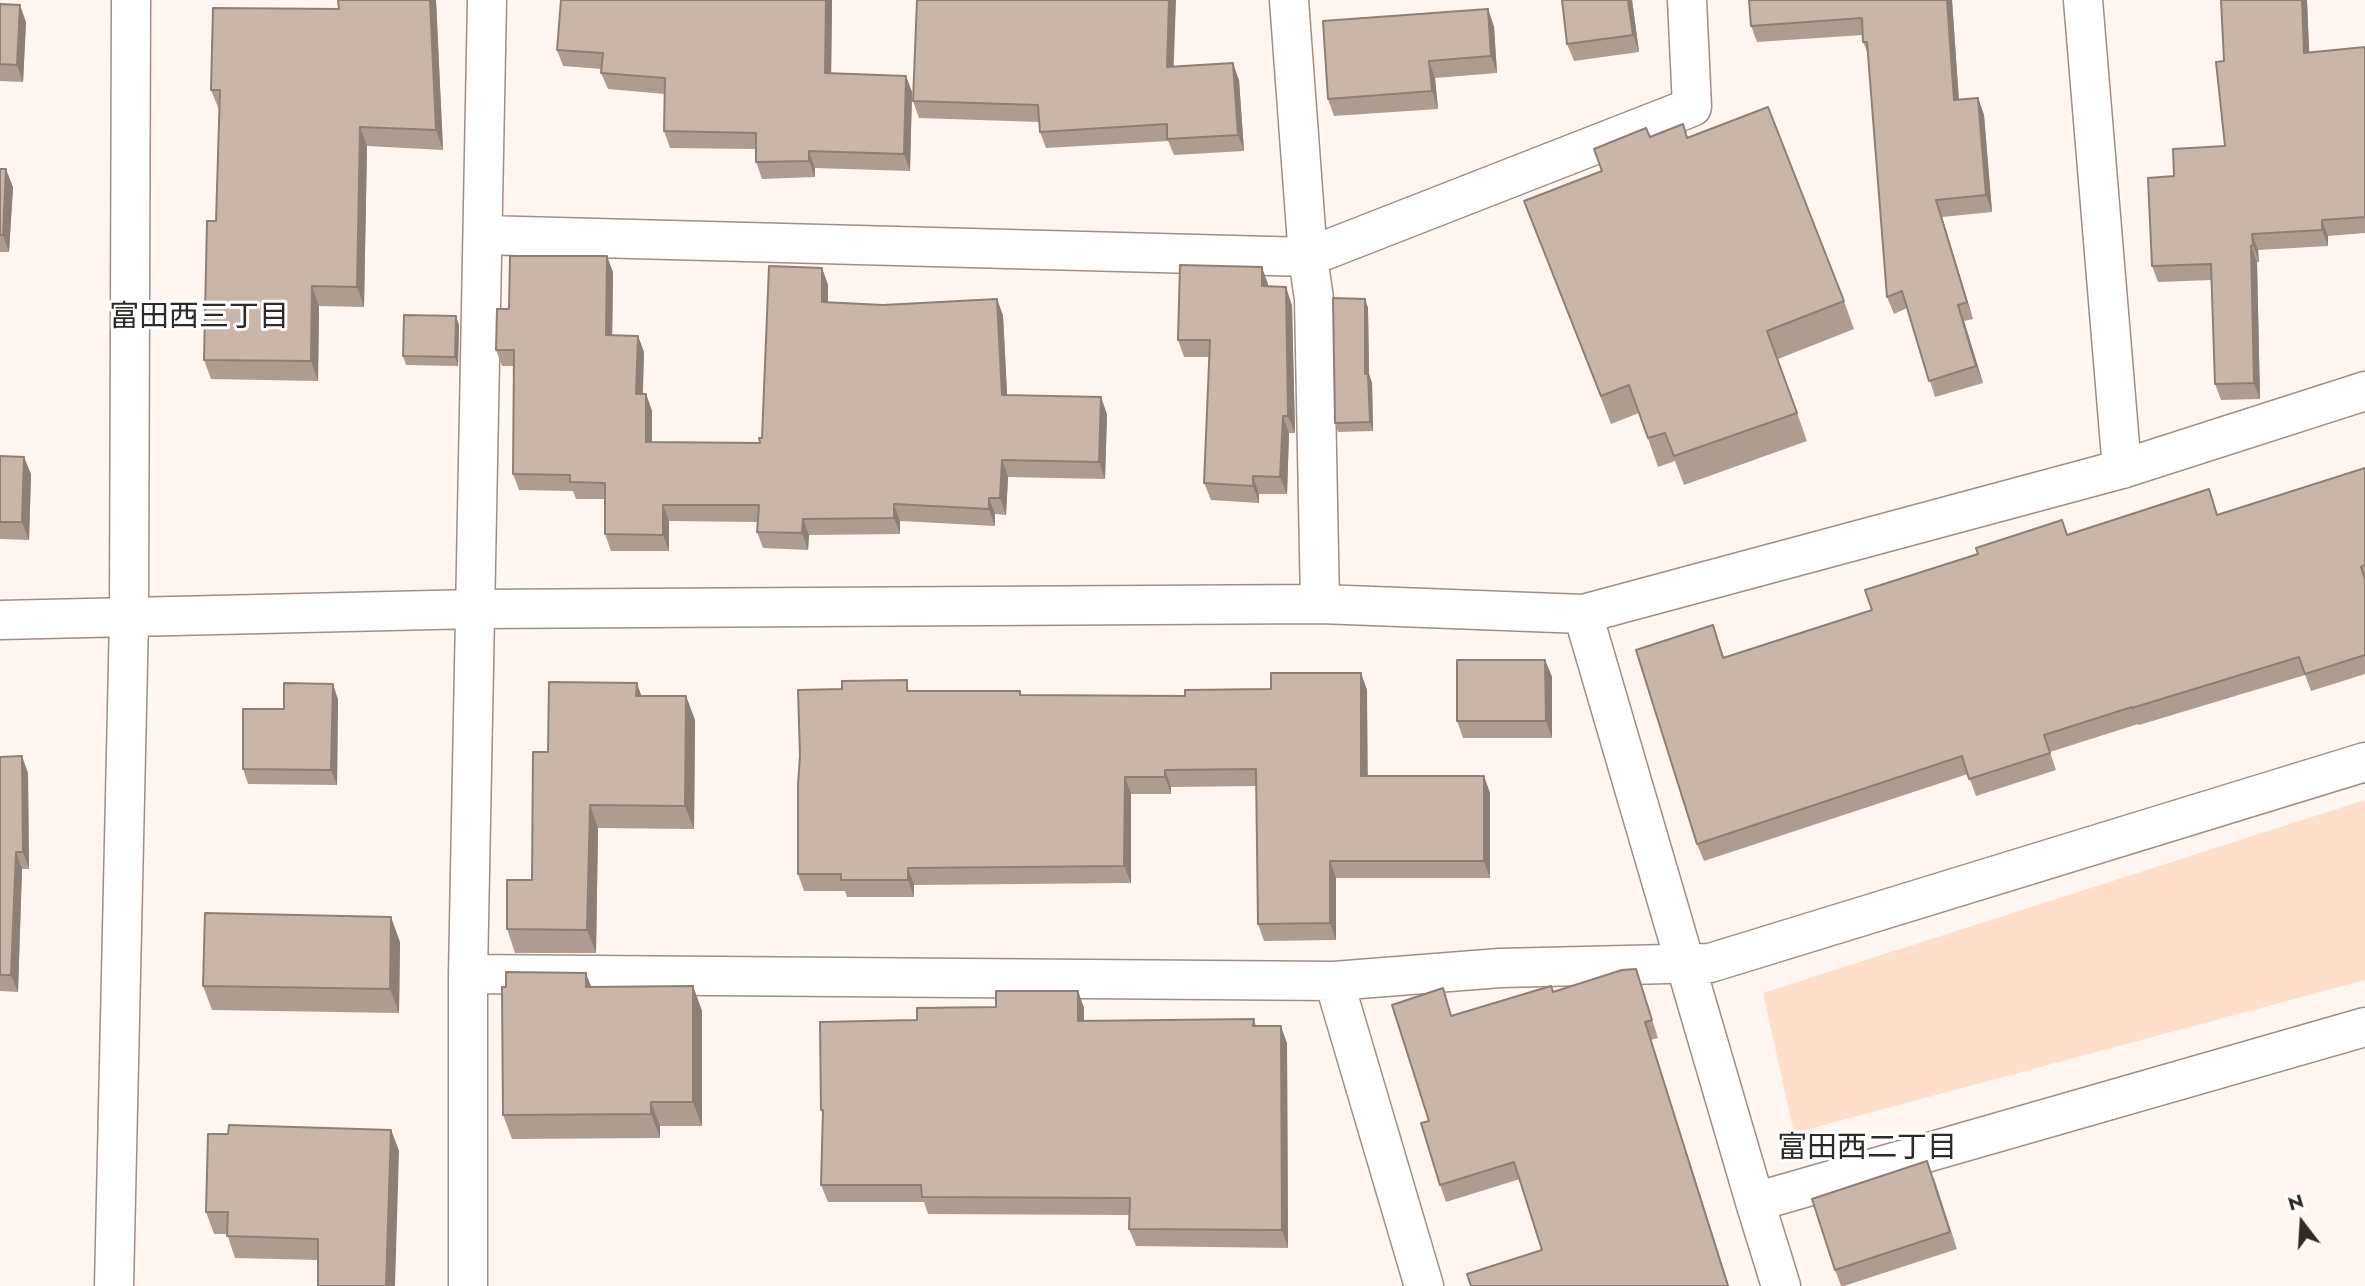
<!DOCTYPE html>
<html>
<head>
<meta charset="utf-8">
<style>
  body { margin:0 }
  #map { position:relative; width:2365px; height:1286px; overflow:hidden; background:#fff6f1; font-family:Jost,sans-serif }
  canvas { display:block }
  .north { position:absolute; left:2267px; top:1188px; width:70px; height:70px; -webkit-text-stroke:5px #fff; paint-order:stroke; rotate:343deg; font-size:19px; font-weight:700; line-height:28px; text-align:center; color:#312925 }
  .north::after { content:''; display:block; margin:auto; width:24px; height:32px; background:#312925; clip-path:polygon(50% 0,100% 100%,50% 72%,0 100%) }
</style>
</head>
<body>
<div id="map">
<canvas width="2365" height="1286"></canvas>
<div class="north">N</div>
</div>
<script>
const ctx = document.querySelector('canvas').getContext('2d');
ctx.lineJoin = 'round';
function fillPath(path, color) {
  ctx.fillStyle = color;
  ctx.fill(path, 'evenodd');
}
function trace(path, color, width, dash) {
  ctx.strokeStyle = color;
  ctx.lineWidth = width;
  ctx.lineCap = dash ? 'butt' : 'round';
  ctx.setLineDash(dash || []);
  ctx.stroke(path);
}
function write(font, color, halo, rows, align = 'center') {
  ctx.font = font + ' Jost,"Noto Sans JP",sans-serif';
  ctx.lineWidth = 6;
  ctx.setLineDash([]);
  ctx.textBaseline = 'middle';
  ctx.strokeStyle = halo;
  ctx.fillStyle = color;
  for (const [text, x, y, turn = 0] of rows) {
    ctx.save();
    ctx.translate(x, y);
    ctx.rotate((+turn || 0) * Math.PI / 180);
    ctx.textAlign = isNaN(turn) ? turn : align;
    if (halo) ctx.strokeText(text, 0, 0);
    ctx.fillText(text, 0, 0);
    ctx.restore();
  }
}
fillPath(new Path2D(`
  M2365,800v180l-571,153 -31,-140z`), '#ffdeca');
const minor = new Path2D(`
  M1289,0l19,257 6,42 6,305
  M2083,0l39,469
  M483,235l825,22 384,-150 -5,-107
  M1583,614l172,588 26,84
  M0,620l476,-11 844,-5 263,10 539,-145 243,-78
  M468,974l866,7 166,-13 210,-5 655,-201
  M1334,981l90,305
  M1755,1202l610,-175
  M114,1286l15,-667 2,-619
  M468,1286v-312l19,-974`);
trace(minor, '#a18e82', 41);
trace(minor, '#fff', 38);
fillPath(new Path2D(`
  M436,0l7,150 -76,-4 -3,161 -45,-1 -1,75 -107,-2 -7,-19 12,-139 3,-111 -8,-20 128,-81z
  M561,0h271l-1,73 75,3 6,16 -2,79 -95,-3v9l-53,2 -6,-17v-13l-86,-1 -6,-17 1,-37 -57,-5 -7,-16 1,-4 -39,-3 -6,-16z
  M1632,0l7,52 -65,9 -7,-17z
  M1952,0l7,100 19,-2 6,17 8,97 -50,5 31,102 -9,2 19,62 -48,14 -28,-89 -13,6 -7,-17 -19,-243 -5,-12v-7l-106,7 -6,-16z
  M2221,0h86l2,53 56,-6v186l-37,3v10l-70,4 1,12h-2l3,137 -39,1 -6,-16 -3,-104 -54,2 -6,-16 22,-90 51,-30 -1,-85z
  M0,4l26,18 -3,60 -23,-1z
  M1488,9l6,18 3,46 -62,5 3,31 -104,7 -6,-17z
  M1174,66l65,14 5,71 -70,4 -6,-14 -122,7 -6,-16 -1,-10 -120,-4 -6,-17z
  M1650,137l37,1 157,163 10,28 -76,30 29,82 -123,44 -9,-24 -17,6 -19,-54 -28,11 -87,-223 78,-30z
  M0,169l13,18 -4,65h-9z
  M822,268l6,17v17l175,13 4,80 100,19 -2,65 -97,-2 -2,38 -11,-1v12l-95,-5v13l-91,1 -1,15 -45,-2 -6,-16 1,-10 -89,-1v30h-58l-6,-17v-35h-29l-3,-8 -54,-1 -6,-16 1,-108h-12l-6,-16 13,-41 104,-37 -1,63 26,1 6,16 -1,42h3l6,17v31l108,1z
  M1268,284v3l24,18 3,128h-6l-2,61h-28v9l-48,-3 -7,-17 5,-126h-25l-6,-17z
  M1365,299l3,9 1,66 3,9 1,48 -35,1 -3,-9z
  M459,325l-1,41 -52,-1 -3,-9z
  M0,456l31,18 -2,66 -29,-1z
  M2365,468v206l-54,17 -6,-16 -166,50 -1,-1 -88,28 6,18 -80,26 -8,-22 -264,87 -7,-17 22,-201 5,14 148,-47 196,-75 150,-20z
  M1545,660l7,17v61h-89l-6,-17z
  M1361,673l6,17v86h117l6,17v85h-154v62l-72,1 -6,-17 -1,-138 -86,1v7h-40v89l-217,2v12h-67l-2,-6h-41l-6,-17 113,-183h109l1,4 164,1 86,-7z
  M642,696h44l9,24 -1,109 -96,-1 -2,125h-81l-8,-24 25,-49 16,-128z
  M338,699l-1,86 -89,-1 -5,-15 41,-60z
  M0,757l28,16 1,96h-7l-4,123 -18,-1z
  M400,942l-1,71 -187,-3 -9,-24z
  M1636,969l22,69 -7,2 -109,210 -22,-71 -74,23 -6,-17 -11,-64 23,-105 101,-24z
  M693,986l9,25v115h-42v12l-148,1 -9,-24 88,-128z
  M1078,991l6,17v13l170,-2 2,7 31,17 1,205 -152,-2 -7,-17v-14l-201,-1 -4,-12h-96l-7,-17 2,-70 -2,-5 96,-90 79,-13z
  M391,1130l8,21 -81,109 -83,-2 -8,-24h-13l-8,-22 22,-78z
  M1934,1178l23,71 -113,37h-3l-6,-16z`), '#ae9c91');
fillPath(new Path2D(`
  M430,0h6l7,150 -7,-20z
  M826,0h6l-1,90 -6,-17z
  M1169,0h7l-3,84 -6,-17z
  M1628,0h4l7,52 -6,-17z
  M1947,0h5l8,117 -6,-17z
  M2302,0h5l3,69 -6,-16z
  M20,5l6,17 -3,60 -6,-17z
  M1488,9l6,18 3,46 -6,-17z
  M1429,61l6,17 3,31 -6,-18z
  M1233,63l6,17 5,71 -6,-16z
  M906,76l6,16 -2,79 -6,-17z
  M1978,98l6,17 8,97 -6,-17z
  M360,127l7,19 -3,161 -7,-20z
  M809,151l6,17v9l-6,-16z
  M6,169l7,18 -4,65 -6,-17z
  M1936,200l6,17 31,102 -6,-17z
  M2322,220l6,16v10l-6,-16z
  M2252,234l6,16 1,12 -6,-17z
  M2251,246l6,16 3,137 -6,-16z
  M607,256l6,16 -1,80 -6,-17z
  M1262,267l6,17v20l-6,-18z
  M822,268l6,17v33l-6,-16z
  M312,286l7,20 -1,75 -7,-20z
  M1286,287l6,18 3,128 -7,-17z
  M997,299l6,16 5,97 -6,-17z
  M1365,299l3,9 1,66 3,9 1,48 -3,-9 -5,-48z
  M1958,305l6,16 19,62 -7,-17z
  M456,316l3,9 -1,41 -3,-9z
  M638,336l6,16 -2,59 -6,-17z
  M646,394l6,17v48l-6,-17z
  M1101,397l6,17 -2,65 -6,-17z
  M1283,416l6,17 -2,61 -7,-17z
  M24,457l7,17 -2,66 -7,-18z
  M1002,460l6,17 -2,38 -6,-17z
  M1253,476l6,18v9l-6,-17z
  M989,498l6,16v12l-6,-17z
  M894,504l6,17v13l-6,-16z
  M663,505l6,16v30l-6,-16z
  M803,519l6,16 -1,15 -6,-17z
  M1545,660l7,17v61l-6,-17z
  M1361,673l6,17 1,103 -7,-17z
  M637,683l8,23 -9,-10z
  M333,684l5,15 -1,86 -6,-15z
  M686,696l9,24 -1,109 -9,-23z
  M22,756l6,17 1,96 -6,-17z
  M1165,770l6,17v7l-6,-17z
  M1484,776l6,17v85l-6,-17z
  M1125,777l6,17v89l-7,-17z
  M590,805l8,23 -2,125 -9,-23z
  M16,852l6,17 -4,123 -7,-17z
  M1330,861l6,17v62l-6,-17z
  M908,868l6,17v12l-6,-17z
  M391,917l9,25 -1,71 -9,-24z
  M586,973l9,24 -9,-10z
  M693,986l9,25v115l-9,-24z
  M1078,991l6,17v31l-6,-18z
  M1645,1022l6,18 78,246h-1z
  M1281,1026l6,17 1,205 -6,-18z
  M651,1102l9,24v12l-9,-24z
  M391,1130l8,21 -4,135h-9z`), '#8d7f76');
const building = new Path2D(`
  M338,0h92l6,130 -76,-3 -3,160 -45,-1 -1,75 -107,-1 3,-139h9l4,-131h-9l2,-82 126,1z
  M561,0h265l-1,73 81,3 -2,78 -95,-3v10l-53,1v-29l-92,-2 1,-53 -64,-5 2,-20 -46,-3z
  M917,0h252l-2,67 66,-4 5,72 -71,4v-15l-127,8 -2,-27 -125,-4z
  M1562,0h66l5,35 -66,9z
  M1749,0h198l7,100 24,-2 8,97 -50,5 31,102 -9,3 18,61 -47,15 -27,-90 -15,6 -20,-255h-4l-1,-24 -111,8z
  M2221,0h81l2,53 61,-6v170l-43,3v10l-70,4 1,11 -2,1 3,137 -39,1 -4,-120 -59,2 -4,-88 26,-2 -1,-27 52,-3 -9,-84 8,-1z
  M0,4l20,1 -3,60 -17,-1z
  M1488,9l3,47 -62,5 3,30 -104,8 -5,-78z
  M1768,107l76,194 -77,30 30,82 -123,43 -9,-23 -17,5 -19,-53 -28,11 -77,-195 78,-30 -8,-22 52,-21 4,9 33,-13 4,14z
  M0,169h6l-3,66h-3z
  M510,256h97l-1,79 32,1 -2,58h10v48l114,1 -1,-5h3l7,-172 53,2v34l61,3 114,-6 5,96 99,2 -2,65 -97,-2 -2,38h-11v11l-95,-5v14l-91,1 -1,14 -45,-1 2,-27h-96v30l-58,-1v-51l-35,-1v-7l-57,-1 1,-124h-18l1,-41h12z
  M1180,265l82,2v19l24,1 2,129h-5l-3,61 -27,-1v10l-49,-3 6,-143h-32z
  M1333,298l32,1v75h3l2,48 -35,1z
  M404,315l52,1 -1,41 -52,-1z
  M0,456l24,1 -2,65h-22z
  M2365,468v97l-4,2 4,12v76l-60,19 -6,-17 -167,51v-1l-88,28 6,18 -81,26 -7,-23 -265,88 -61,-194 77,-25 10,33 149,-48 -7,-20 113,-36 -2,-6 86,-28 5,15 142,-46 8,26z
  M1457,660h88l1,61h-89z
  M1271,673h90v103h123v85h-154v62l-72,1 -2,-155 -91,1v7h-40l-1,89 -216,2v12h-67v-6h-43v-90l2,-28 -2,-66 44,-1v-8l65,-1v11h113v4l165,1v-6l86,-1z
  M549,682l88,1 -1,13h50l-1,110 -95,-1 -3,125 -80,-1v-49h25l1,-128h15z
  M284,683l49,1 -2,86 -88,-1v-60h41z
  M22,756l1,96h-7l-5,123h-11v-218z
  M205,913l186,4 -1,72 -187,-3z
  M1636,969l16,51 -7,2 83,264h-257l-4,-12 75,-24 -28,-88 -74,23 -19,-62 8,-2 -37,-116 51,-17 8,28 100,-30 2,6 69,-22z
  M506,972l80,1v14l107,-1v116h-42v12l-148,1 -1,-128h4z
  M996,991h82v30l176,-2 -1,7h28l1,204 -153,-1 1,-31 -208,-1 -1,-12h-100l2,-75h-2l-1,-88 97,-2v-12l79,-1z
  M229,1125l162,5 -5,156h-68v-47l-91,-3 1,-24h-22l2,-78h20z
  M1927,1161l23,71 -115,38 -23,-71z`);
fillPath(building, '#cab5a9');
trace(building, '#8d7f76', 2);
write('30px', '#312925', '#fff', [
  ["富田西三丁目",199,319],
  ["富田西二丁目",1867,1150]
]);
</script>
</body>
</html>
